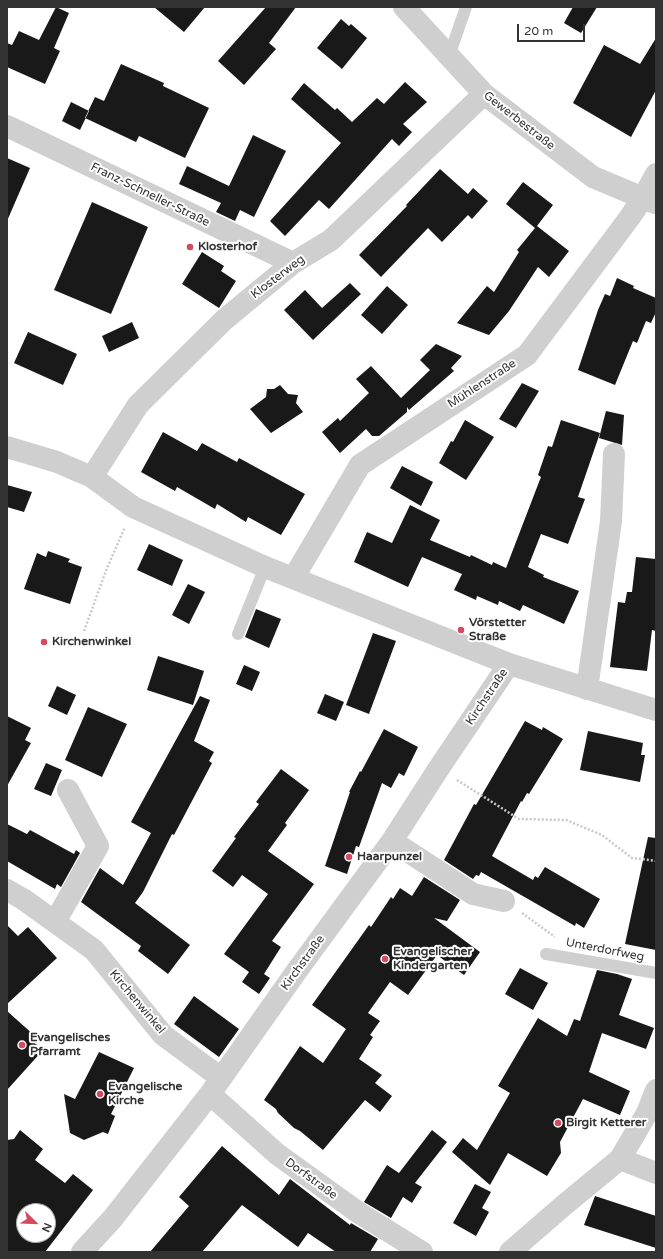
<!DOCTYPE html>
<html>
<head>
<meta charset="utf-8">
<style>
  body { margin:0 }
  #map { position:relative; width:663px; height:1259px; overflow:hidden; background:#fff; font-family:"Varela Round",sans-serif }
  canvas { display:block }
  .frame { position:absolute; inset:0; border:8px solid #323232; pointer-events:none }
  .north { position:absolute; left:16px; top:1203px; width:40px; height:40px; box-sizing:border-box; background:#fff; border:1px solid #adadad; border-radius:50%; rotate:113deg; font-size:11px; font-weight:700; line-height:16px; text-align:center; color:#323232 }
  .north::after { content:''; display:block; margin:auto; width:14px; height:18px; background:#d24b60; clip-path:polygon(50% 0,100% 100%,50% 72%,0 100%) }
  .scale { position:absolute; left:517px; top:24px; width:68px; height:18px; box-sizing:border-box; border:2px solid #323232; border-top:0; padding-left:5px; font-size:12px; line-height:14px; white-space:nowrap; color:#323232; -webkit-text-stroke:3px #fff; paint-order:stroke }
</style>
</head>
<body>
<div id="map">
<canvas width="663" height="1259"></canvas>
<div class="frame"></div>
<div class="north">N</div>
<div class="scale">20 m</div>
</div>
<script>
const ctx = document.querySelector('canvas').getContext('2d');
ctx.lineJoin = 'round';
function fillPath(path, color) {
  ctx.fillStyle = color;
  ctx.fill(path, 'evenodd');
}
function trace(path, color, width, dash) {
  ctx.strokeStyle = color;
  ctx.lineWidth = width;
  ctx.lineCap = dash ? 'butt' : 'round';
  ctx.setLineDash(dash || []);
  ctx.stroke(path);
}
function write(font, color, halo, rows, align = 'center') {
  ctx.font = font + ' "Varela Round",sans-serif';
  ctx.lineWidth = 4;
  ctx.setLineDash([]);
  ctx.textBaseline = 'middle';
  ctx.strokeStyle = halo;
  ctx.fillStyle = color;
  for (const [text, x, y, turn = 0] of rows) {
    ctx.save();
    ctx.translate(x, y);
    ctx.rotate((+turn || 0) * Math.PI / 180);
    ctx.textAlign = isNaN(turn) ? turn : align;
    if (halo) ctx.strokeText(text, 0, 0);
    ctx.fillText(text, 0, 0);
    ctx.restore();
  }
}
fillPath(new Path2D(`
  M56,7l13,6 -15,35 6,3 -15,33 -38,-17v-24l5,2 7,-14 20,9z
  M154,7h51l-21,25z
  M266,7h30l-27,36 7,6 -32,36 -26,-24z
  M573,7h24l-16,26 -17,-10z
  M341,19l8,7 2,-2 16,14 -25,31 -25,-21z
  M656,38v52l-25,47 -58,-34 31,-58 36,19z
  M121,64l43,19 -1,3 46,22 -24,50 -46,-22 -3,6 -51,-24 10,-21 9,4z
  M405,82l22,20 -24,22 9,8 -13,14 -7,-7 -63,70 -10,-9 -34,36 -15,-15 71,-78 -50,-44 13,-16 31,27 2,-2 15,14 25,-24 7,6z
  M71,102l18,9 -9,19 -18,-9z
  M253,135l33,16 -32,66 -14,-7 -5,11 -19,-9 5,-9 -42,-19 8,-18 42,20z
  M7,158l23,10 -23,53z
  M440,169l28,25 5,-6 15,13 -16,18 -4,-4 -26,27 -14,-14 -47,49 -22,-22 48,-49 -1,-1z
  M523,182l30,23 -16,21 32,25 -20,26 -11,-10 -29,44 -20,24 -32,-12 30,-37 7,6 25,-40 -2,-2 18,-22 -29,-24z
  M92,202l56,25 -37,87 -57,-24z
  M202,252l22,14 -3,5 15,10 -17,27 -37,-24z
  M617,278l17,8 -1,2 23,10v14l-5,11 -5,-2 -9,22 -4,-2 -18,44 -37,-15 20,-60 7,-16 5,2z
  M350,283l11,11 -48,46 -29,-30 21,-20 17,18z
  M387,286l21,19 -26,29 -21,-19z
  M132,322l7,16 -30,14 -7,-16z
  M28,332l49,22 -14,31 -49,-22z
  M436,344l26,12 -11,12 3,3 -45,39 -2,-3v5l-28,24h-7l-6,-7 -26,24 -18,-21 16,-14 2,3 29,-28 -13,-14 15,-13 30,32 29,-28 -10,-10z
  M522,383l17,8 -23,37 -17,-9z
  M280,385l8,9 10,1 -2,8 7,9 -32,21 -21,-24 16,-12 1,-8h7z
  M606,411l18,4 -2,30 -23,-7z
  M465,420l29,17 -28,43 -27,-17 12,-22 2,1z
  M561,420l39,13 -22,64 7,2 -17,45 -27,-10 -13,33 16,8 -1,2 36,14 -15,33 -41,-19 -3,6 -21,-10 -1,4 -21,-9 -1,4 -22,-10 8,-16 -40,-17 -14,30 -54,-25 13,-30 25,11 18,-38 30,15 -10,20 40,17 1,-2 21,10 1,-3 13,6 33,-86 2,-5 -3,-2 10,-29 4,1z
  M163,432l34,19 5,-8 35,19 2,-4 66,36 -24,41 -33,-18 -2,5 -29,-18 -2,5 -38,-22 -2,4 -34,-19z
  M402,466l31,16 -12,24 -31,-18z
  M7,485l25,7 -8,20 -17,-5z
  M149,544l34,16 -11,26 -35,-16z
  M48,551l22,8 -2,3 14,5 -12,37 -46,-15 13,-36 9,4z
  M636,557l20,2v72l-4,-1 -5,41 -37,-4 8,-65 7,1 2,-11h5z
  M188,584l17,8 -16,32 -17,-9z
  M256,609l25,10 -12,29 -24,-11z
  M373,633l23,8 -27,73 -23,-9z
  M158,656l46,15 -11,34 -46,-15z
  M244,665l16,7 -8,19 -16,-7z
  M57,686l19,9 -9,20 -19,-9z
  M325,694l19,8 -8,19 -19,-8z
  M200,696l10,4 -16,41 20,11 -5,9 3,2 -38,72 -2,-1 -29,58 -8,11 55,42 -22,29 -30,-23 3,-5 -60,-44 19,-34 23,17 28,-52 -20,-11z
  M88,707l39,17 -25,53 -37,-17z
  M7,716l24,12 -6,12 6,3 -24,43z
  M525,721l17,9 1,-3 20,12 -34,55 -2,-1 -5,9 -1,-1 -29,55 41,24 2,-4 3,2 7,-11 55,32 -16,29 -8,-5 -1,3 -94,-54 -2,4 -3,-1 -3,4 -29,-19 30,-56 2,1z
  M384,729l34,18 -14,29 -5,-3 -8,15 -9,-5 -23,64 -3,-1 -9,28 -22,-8 25,-74h-1l11,-21 1,1z
  M588,731l55,12 -2,12h4l-5,27 -60,-12z
  M46,763l16,7 -11,26 -17,-7z
  M281,769l28,21 -24,33 2,2 -19,26 46,33 -42,57 9,6 -17,27 6,4 -11,16 -17,-12 7,-10 -25,-18 44,-60 -26,-19 -9,12 -21,-16 24,-33 -2,-1 25,-33 -3,-2z
  M7,824l20,10 3,-4 44,24 2,-4 4,3 -19,34 -4,-3 -2,5 -48,-28z
  M648,837l8,1v112l-31,-6z
  M424,877l36,23 -13,21 -13,-3 46,34 -16,23 -27,-20 -29,40 -18,-13 -22,31 12,8 -10,14 3,2 -14,22 23,16 -7,8 17,13 -12,16 -15,-12 -42,50 -23,-19 -6,-3 -16,-15 -2,-4 -12,-9 36,-54 23,17 23,-34 -34,-24 57,-80 2,2 20,-30 2,2 7,-11 12,8z
  M7,925l11,11 10,-9 29,31 -50,46z
  M520,968l28,15 -15,27 -28,-16z
  M597,970l20,4 15,5 -13,36 35,13 -8,21 -44,-16 -13,39 41,19 -10,24 -37,-16 -23,43 1,11 -14,23 -39,-23 -18,32 -38,-33 11,-14 14,12 33,-57 -12,-7 40,-68 29,18 7,-17 6,2z
  M194,996l45,33 -20,28 -45,-33z
  M7,1011l28,25 -4,4 12,10 -36,40z
  M99,1052l35,16 -23,46 4,2 -7,18 -5,-2 -19,8 -14,-7 -6,-39 11,5z
  M20,1130l23,19 -8,11 30,23 8,-9 20,16 -48,62h-38v-112l7,-1zM24,1211h24v24h-24z
  M432,1130l15,12 -32,41 7,4 -10,16 -9,-6 -12,21 -27,-16 23,-37 12,8z
  M222,1146l57,49 11,-16 60,46 1,-2 27,16 -8,13h-34l-28,-19 -10,14 -56,-42 -40,47h-52l39,-46 -10,-9z
  M475,1184l16,8 -9,16 7,4 -13,24 -23,-13z
  M595,1196l61,20v32l-72,-23z`), '#191919');
trace(new Path2D(`
  M84,631l23,-63 18,-41
  M457,780l62,39 47,1 36,15 30,23 24,3
  M522,913l33,24`), '#c9c9c9', 2.5, [2, 2]);
trace(new Path2D(`
  M449,56l17,-49
  M238,634l27,-67
  M546,954l110,19`), '#cfcfcf', 12);
trace(new Path2D(`
  M404,7l80,87 109,83 62,26
  M7,126l286,137
  M92,477l46,-72 86,-85 69,-57 38,-23 153,-146
  M294,577l66,-112 167,-110 103,-138 13,-19 13,-24
  M587,689l24,-168 3,-67
  M392,841l81,53 31,7
  M7,890l16,9 71,51 69,85 58,43
  M55,922l43,-76 -30,-56
  M210,1094l67,60 82,59 63,39
  M620,1159l36,14
  M82,1252l31,-34 97,-124 86,-122 96,-131 47,-73 70,-104
  M510,1252l53,-46 57,-47 27,-46 9,-23`), '#cfcfcf', 22);
trace(new Path2D(`
  M7,447l50,15 35,15 41,30 132,60 244,97 147,46`), '#cfcfcf', 22);
for (const [x, y, r, color] of [
  [190,247,4,"#d24b60"],
  [461,630,4,"#d24b60"],
  [44,642,4,"#d24b60"],
  [349,857,4,"#d24b60"],
  [385,959,4,"#d24b60"],
  [22,1045,4,"#d24b60"],
  [100,1094,4,"#d24b60"],
  [558,1123,4,"#d24b60"]
]) {
  const dot = new Path2D();
  dot.arc(x, y, r, 0, 2 * Math.PI);
  ctx.fillStyle = color;
  ctx.fill(dot);
  trace(dot, '#fff', 1.5);
}
write('12px', '#323232', '#fff', [
  ["Gewerbestraße",519,121,38],
  ["Franz-Schneller-Straße",150,195,26],
  ["Klosterweg",278,277,-37],
  ["Mühlenstraße",482,384,-33],
  ["Kirchstraße",487,697,-56],
  ["Unterdorfweg",605,950,11],
  ["Kirchstraße",303,963,-54],
  ["Kirchenwinkel",137,1002,50],
  ["Dorfstraße",311,1179,36]
]);
write('bold 12px', '#323232', '#fff', [
  ["Klosterhof",198,247],
  ["Vörstetter",469,623],
  ["Straße",469,637],
  ["Kirchenwinkel",52,642],
  ["Haarpunzel",357,857],
  ["Evangelischer",393,952],
  ["Kindergarten",393,966],
  ["Evangelisches",30,1038],
  ["Pfarramt",30,1052],
  ["Evangelische",108,1087],
  ["Kirche",108,1101],
  ["Birgit Ketterer",566,1123]
], 'left');
</script>
</body>
</html>
